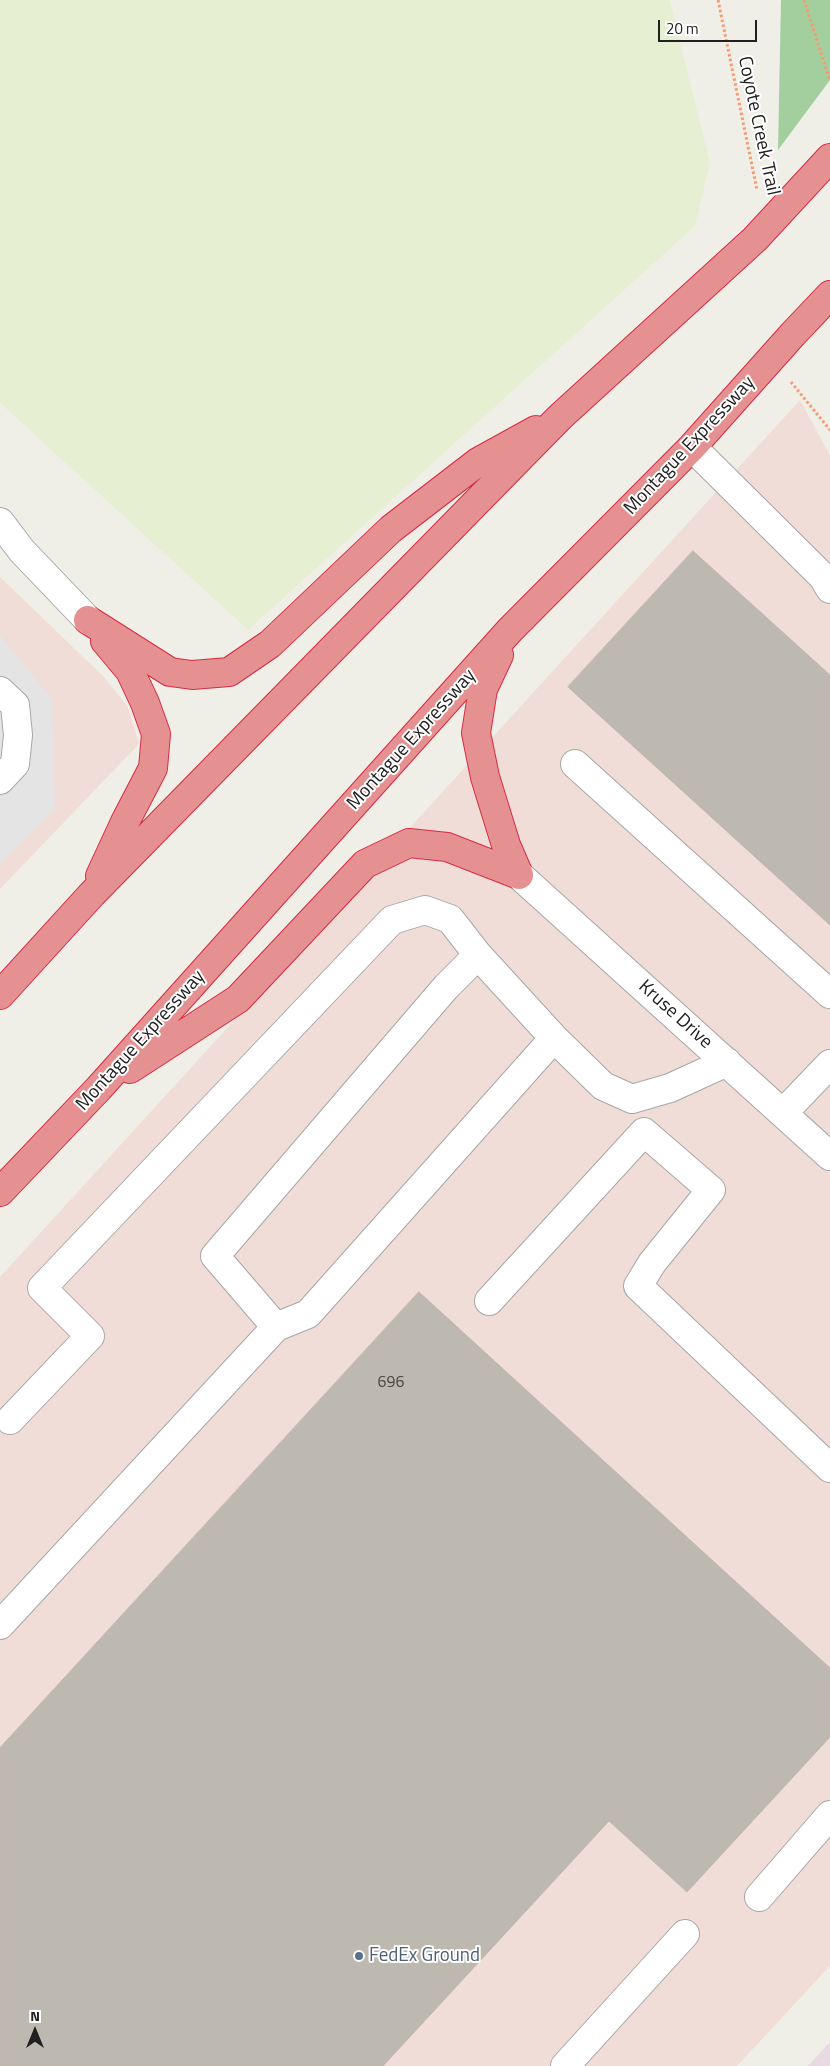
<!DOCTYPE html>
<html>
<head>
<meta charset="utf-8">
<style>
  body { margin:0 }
  #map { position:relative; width:830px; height:2066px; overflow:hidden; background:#f0efe7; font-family:"Titillium Web",sans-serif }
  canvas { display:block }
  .north { position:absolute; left:10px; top:2006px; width:50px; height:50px; -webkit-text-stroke:4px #fff; paint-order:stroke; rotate:0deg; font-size:14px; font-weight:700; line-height:20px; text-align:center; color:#202020 }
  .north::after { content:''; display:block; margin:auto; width:18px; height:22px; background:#202020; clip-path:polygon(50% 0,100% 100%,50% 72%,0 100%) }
  .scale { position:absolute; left:658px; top:20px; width:99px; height:22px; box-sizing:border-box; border:2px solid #202020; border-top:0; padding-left:6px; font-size:15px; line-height:18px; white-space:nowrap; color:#202020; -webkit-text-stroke:4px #fff; paint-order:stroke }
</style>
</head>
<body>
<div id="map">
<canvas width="830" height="2066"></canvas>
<div class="north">N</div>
<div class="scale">20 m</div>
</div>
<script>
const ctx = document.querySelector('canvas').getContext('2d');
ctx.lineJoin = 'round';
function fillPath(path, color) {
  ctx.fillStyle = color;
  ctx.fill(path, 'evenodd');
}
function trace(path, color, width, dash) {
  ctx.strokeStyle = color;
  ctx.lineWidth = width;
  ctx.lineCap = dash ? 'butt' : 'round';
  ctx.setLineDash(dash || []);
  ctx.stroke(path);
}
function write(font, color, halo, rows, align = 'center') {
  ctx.font = font + ' "Titillium Web",sans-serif';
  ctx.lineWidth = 4;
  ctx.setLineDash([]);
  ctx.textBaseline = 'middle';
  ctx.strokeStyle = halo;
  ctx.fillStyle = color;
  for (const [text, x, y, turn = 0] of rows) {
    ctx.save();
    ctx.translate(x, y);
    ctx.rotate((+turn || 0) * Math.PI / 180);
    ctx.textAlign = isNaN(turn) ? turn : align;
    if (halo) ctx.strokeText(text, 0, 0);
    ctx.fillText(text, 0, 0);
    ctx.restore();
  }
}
fillPath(new Path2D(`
  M800,400l30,55v1511l-93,100h-737v-789z
  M0,577l104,100 24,30 11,37 -139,145z`), '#f1ddd7');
fillPath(new Path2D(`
  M830,2042v24h-22z`), '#e9d9e3');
fillPath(new Path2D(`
  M0,0h670l40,163 -15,63 -447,404 -248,-227z`), '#e7efd3');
fillPath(new Path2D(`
  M781,0h49v80l-52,70z`), '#a2cf9d');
fillPath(new Path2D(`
  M0,635l52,64 3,109 -55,57z`), '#e4e4e4');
const building = new Path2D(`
  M693,551l137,124v250l-262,-238z
  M419,1292l411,376v69l-143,155 -78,-71 -226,245h-383v-318z`);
fillPath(building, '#bdb8b0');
trace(building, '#c2b9a9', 1);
const minor = new Path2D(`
  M692,447l131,130 7,12
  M0,522l22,29 66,69
  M0,691l15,14 3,30 -3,29 -15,16
  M575,764l255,230
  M519,875l311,281
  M783,1113l47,-49
  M489,1301l155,-169 67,58 -59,73 -14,23 192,182
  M276,1327l32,-13 246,-276
  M10,1420l80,-84 -48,-48 350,-368 33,-10 25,9 28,36
  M0,1625l276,-298 -61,-71 231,-269 32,-32 76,83 49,48 29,13 38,-11 57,-26
  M759,1897l71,-82
  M565,2066l120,-132`);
const highway = new Path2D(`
  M88,620l82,52 22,3 37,-3 41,-28 121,-115 87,-67 58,-32
  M499,655l-16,34 -7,44 9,44 21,68 13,30
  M100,876l25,-54 28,-54 3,-34 -11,-31 -15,-32 -25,-30
  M0,995l92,-101 468,-477 195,-178 75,-81
  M130,1069l108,-70 127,-135 44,-21 38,4 72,28
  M0,1192l99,-104 411,-458 182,-183 101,-113 37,-39`);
trace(minor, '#a7a7a7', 30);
trace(highway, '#d82a45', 30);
trace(new Path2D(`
  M718,0l39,190
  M804,0l26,81
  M791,382l39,48`), '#f79971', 3, [2.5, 2.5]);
trace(minor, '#fff', 28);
trace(highway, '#e69191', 28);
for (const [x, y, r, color] of [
  [359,1956,5,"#5c6f8a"]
]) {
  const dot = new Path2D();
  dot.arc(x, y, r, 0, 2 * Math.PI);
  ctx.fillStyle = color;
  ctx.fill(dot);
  trace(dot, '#fff', 2);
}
write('16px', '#474644', null, [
  ["696",391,1383]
]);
write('19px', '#202020', '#fff', [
  ["Coyote Creek Trail",758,126,78],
  ["Montague Expressway",690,446,-47],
  ["Montague Expressway",412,740,-48],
  ["Kruse Drive",675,1015,42],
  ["Montague Expressway",141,1041,-48]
]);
write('19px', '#4e5e75', '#fff', [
  ["FedEx Ground",369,1956]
], 'left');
</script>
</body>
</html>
